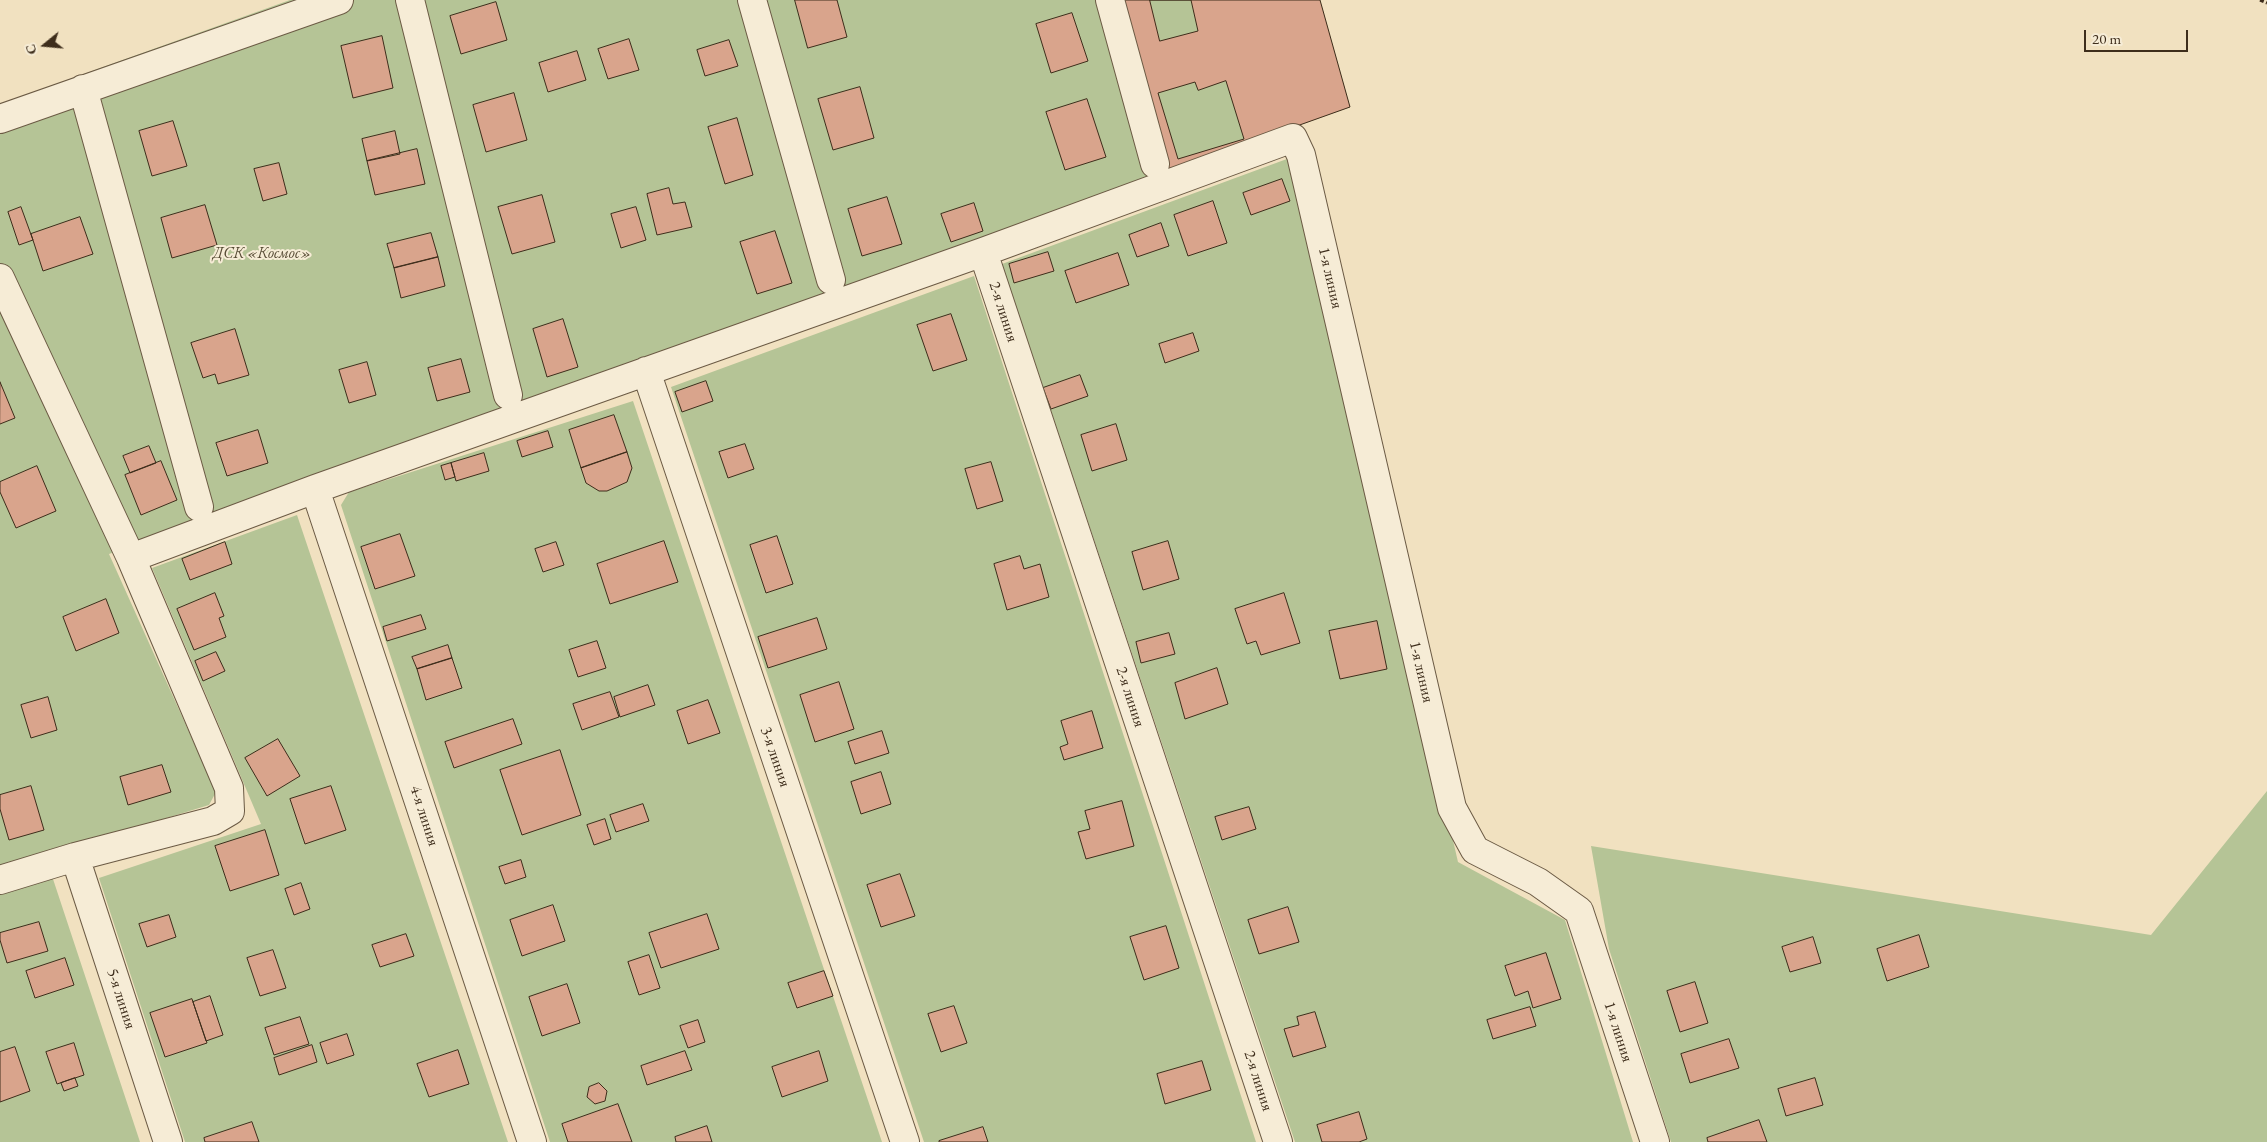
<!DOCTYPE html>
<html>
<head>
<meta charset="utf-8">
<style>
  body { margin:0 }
  #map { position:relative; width:2267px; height:1142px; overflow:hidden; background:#f1e1c0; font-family:"EB Garamond",serif }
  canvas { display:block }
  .north { position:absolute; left:20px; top:20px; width:50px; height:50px; -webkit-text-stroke:4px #f6ecd6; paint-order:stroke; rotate:253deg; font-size:14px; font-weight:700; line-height:20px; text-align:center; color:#3e2d1b }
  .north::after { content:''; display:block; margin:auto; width:18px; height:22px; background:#3e2d1b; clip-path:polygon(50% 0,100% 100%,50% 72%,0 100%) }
  .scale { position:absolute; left:2084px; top:30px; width:104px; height:22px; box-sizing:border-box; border:2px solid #3e2d1b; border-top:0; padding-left:6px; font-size:15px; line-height:18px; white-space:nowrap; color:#3e2d1b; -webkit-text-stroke:4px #f6ecd6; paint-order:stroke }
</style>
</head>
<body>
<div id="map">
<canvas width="2267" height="1142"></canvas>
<div class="north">С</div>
<div class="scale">20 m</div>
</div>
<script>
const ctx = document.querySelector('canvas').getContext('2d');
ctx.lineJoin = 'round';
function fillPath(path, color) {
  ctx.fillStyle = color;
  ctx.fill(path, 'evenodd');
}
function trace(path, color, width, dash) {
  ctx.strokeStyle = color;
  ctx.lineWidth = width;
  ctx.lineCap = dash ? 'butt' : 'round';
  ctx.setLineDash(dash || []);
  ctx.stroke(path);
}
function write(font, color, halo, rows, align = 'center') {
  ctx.font = font + ' "EB Garamond",serif';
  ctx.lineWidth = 4;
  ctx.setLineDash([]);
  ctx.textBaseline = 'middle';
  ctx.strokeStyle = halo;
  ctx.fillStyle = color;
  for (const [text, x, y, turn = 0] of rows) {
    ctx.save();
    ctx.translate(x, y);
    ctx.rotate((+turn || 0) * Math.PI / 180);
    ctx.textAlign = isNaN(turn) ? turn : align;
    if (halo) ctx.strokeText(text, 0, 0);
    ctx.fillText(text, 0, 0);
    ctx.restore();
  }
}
fillPath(new Path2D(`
  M290,0h1030l30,107 -1241,447 107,238 -7,13 -209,64v-765z
  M1295,156l163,706 107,58 68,222h-338l-293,-878z
  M974,276l282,866h-332l-253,-755z
  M633,401l249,741h-332l-209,-637 8,-13z
  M297,515l211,627h-323l-86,-264 162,-54 -109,-256z
  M2267,791v351h-596l-62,-193 -18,-103 560,89z
  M52,876l88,266h-140v-250z`), '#b5c496');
const building = new Path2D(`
  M795,0h42l10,37 -39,11z
  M1121,0h199l30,107 -182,65z
  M1150,0h41l7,31 -38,10z
  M496,2l11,38 -46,14 -11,-38z
  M1072,13l16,48 -37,12 -15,-49z
  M382,36l11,52 -40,10 -12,-52z
  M629,39l10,31 -31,9 -10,-30z
  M729,40l9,26 -33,10 -8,-26z
  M577,51l9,29 -38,12 -9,-29z
  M1226,81l18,58 -66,20 -20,-66 37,-11 3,8z
  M860,87l14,51 -41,12 -15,-51z
  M514,93l13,47 -41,12 -13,-47z
  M1087,99l19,58 -41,13 -19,-58z
  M737,118l16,57 -28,9 -17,-57z
  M173,121l14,45 -35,10 -13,-45z
  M395,131l5,23 -33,7 -5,-22z
  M417,149l8,35 -50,11 -8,-34z
  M279,163l8,31 -24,7 -9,-32z
  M1282,179l8,22 -39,14 -8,-22z
  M669,188l4,16 12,-2 7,25 -35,8 -10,-41z
  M542,195l13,47 -43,12 -14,-47z
  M887,197l15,47 -40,12 -14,-47z
  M1213,201l14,42 -39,13 -14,-41z
  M974,203l9,28 -32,11 -10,-28z
  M205,205l12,40 -45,13 -11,-40z
  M21,207l12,33 -14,5 -11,-33z
  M636,207l10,33 -25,8 -10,-34z
  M80,217l13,37 -50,17 -12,-37z
  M1161,223l8,23 -32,11 -8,-22z
  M775,231l17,52 -35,11 -17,-52z
  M431,233l7,24 -44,11 -7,-24z
  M1048,252l6,19 -40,12 -5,-19z
  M1118,253l11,32 -53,18 -11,-32z
  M438,257l7,29 -44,12 -7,-30z
  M951,314l16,46 -34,11 -16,-46z
  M563,319l15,48 -31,10 -14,-48z
  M235,329l14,46 -31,9 -3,-10 -12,4 -12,-35z
  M1193,333l6,18 -34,12 -6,-19z
  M461,359l9,33 -33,9 -9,-33z
  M367,362l9,33 -27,8 -10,-33z
  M1080,375l8,21 -37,13 -8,-21z
  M706,381l7,20 -31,11 -7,-20z
  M0,382l15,36 -15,6z
  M614,415l13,37 -46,16 -12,-38z
  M1116,424l11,36 -35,11 -11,-36z
  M258,430l10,33 -41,13 -11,-33z
  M548,431l5,16 -31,10 -5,-16z
  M745,444l9,25 -26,9 -9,-26z
  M149,446l7,17 -26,10 -7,-17z
  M627,452l5,16 -5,14 -20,9h-8l-13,-8 -5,-15z
  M484,453l5,18 -33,10 -5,-18z
  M161,461l16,39 -36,15 -16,-40z
  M991,462l12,39 -26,8 -12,-40z
  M451,463l4,14 -10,3 -4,-14z
  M37,466l19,45 -40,17 -16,-36v-10z
  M400,534l15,42 -40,13 -14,-42z
  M777,536l16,48 -27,9 -16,-48z
  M664,541l14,41 -68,22 -13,-40z
  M1168,541l11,38 -36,11 -11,-38z
  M225,542l7,22 -42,16 -8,-21z
  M556,542l8,23 -21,7 -8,-23z
  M1020,556l4,13 16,-5 9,33 -42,13 -13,-46z
  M215,593l9,23 -5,2 7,19 -32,13 -17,-41z
  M1284,593l16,50 -39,12 -5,-14 -9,3 -12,-35z
  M106,599l13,34 -43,18 -13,-34z
  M421,615l5,14 -39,12 -4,-14z
  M817,618l10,31 -59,19 -10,-31z
  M1377,621l10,48 -47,10 -11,-48z
  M1169,633l6,21 -34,9 -5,-21z
  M597,641l9,27 -28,9 -9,-27z
  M448,645l4,13 -35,11 -5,-12z
  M216,652l9,19 -22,10 -8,-20z
  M452,658l10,30 -36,12 -9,-31z
  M1217,668l11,36 -43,15 -10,-36z
  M839,682l15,47 -39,13 -15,-47z
  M648,685l7,20 -35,12 -6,-20z
  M610,692l9,25 -37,13 -9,-26z
  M48,697l9,33 -26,8 -10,-33z
  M708,700l12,33 -32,11 -11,-33z
  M1092,711l11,37 -39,12 -4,-13 8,-3 -7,-23z
  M513,719l9,25 -68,24 -9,-26z
  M882,731l7,22 -34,11 -7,-22z
  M278,739l22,37 -33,20 -22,-38z
  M560,750l21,65 -59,20 -22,-65z
  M162,765l9,27 -43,13 -8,-28z
  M881,772l10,32 -30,10 -10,-32z
  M31,786l13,44 -35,10 -9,-31v-14z
  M331,786l15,44 -41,14 -15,-45z
  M1122,801l12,45 -48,13 -8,-27 12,-3 -5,-18z
  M643,804l6,17 -33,11 -6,-17z
  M1249,807l7,22 -34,11 -7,-23z
  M605,819l6,20 -17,6 -7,-20z
  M265,830l14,45 -49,16 -15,-45z
  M521,860l5,17 -21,7 -6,-17z
  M900,874l15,42 -34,11 -14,-42z
  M301,883l9,26 -16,6 -9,-26z
  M553,905l12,36 -43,15 -12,-36z
  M1288,907l11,35 -40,12 -11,-34z
  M707,914l12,35 -58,19 -12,-35z
  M169,915l7,22 -29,10 -8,-23z
  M39,922l9,29 -41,12 -7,-23v-7z
  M1166,926l13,42 -35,12 -14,-43z
  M406,934l8,22 -34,11 -8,-22z
  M1919,935l10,32 -42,14 -10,-32z
  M1813,937l8,26 -31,9 -8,-25z
  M273,950l13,38 -26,8 -13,-38z
  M1546,953l15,46 -28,9 -5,-17 -13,5 -10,-30z
  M649,955l11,33 -21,7 -11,-33z
  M65,958l9,27 -39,13 -9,-27z
  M824,971l9,25 -36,12 -9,-25z
  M1695,982l13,41 -28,9 -13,-41z
  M567,984l13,39 -38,13 -13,-39z
  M210,996l13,39 -17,6 -13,-39z
  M192,999l15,44 -42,14 -15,-44z
  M954,1006l13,37 -26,9 -13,-38z
  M1530,1007l6,19 -43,13 -6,-19z
  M1315,1012l11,35 -33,10 -9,-28 15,-4 -2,-8z
  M300,1017l9,27 -35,11 -9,-27z
  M698,1020l7,22 -17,6 -8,-22z
  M347,1034l7,21 -27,9 -7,-21z
  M1729,1039l10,29 -49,15 -9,-29z
  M74,1043l10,32 -27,9 -11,-32z
  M312,1045l5,17 -38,13 -5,-17z
  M15,1047l15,44 -30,11v-50z
  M458,1050l11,34 -40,13 -12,-33z
  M685,1051l7,19 -45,15 -6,-19z
  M819,1051l9,30 -46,16 -10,-30z
  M1202,1061l9,29 -46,14 -8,-30z
  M75,1078l3,8 -14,5 -3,-8z
  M1815,1078l8,27 -37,11 -8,-27z
  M599,1083l8,8 -2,10 -10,3 -8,-7 2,-10z
  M618,1104l14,38h-64l-6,-18z
  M1359,1112l8,27 -8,3h-37l-5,-17z
  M1759,1120l8,22h-59l-1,-4z
  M252,1122l7,20h-54l-1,-4z
  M707,1126l5,16h-36l-1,-5z
  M983,1127l5,15h-49v-1z`);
fillPath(building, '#d9a48c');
trace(building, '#3e2d1b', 1);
const minor = new Path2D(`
  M410,0l98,395
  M752,0l79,280
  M1110,0l45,164
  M83,89l116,418
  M0,119l339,-119
  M983,252l295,890
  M0,278l131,280 98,230 1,23 -17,10 -138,36 -75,23
  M646,371l259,771
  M315,489l217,653
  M131,558l184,-69 668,-237 310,-114 8,17 151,653 23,42 63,32 41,29 76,231
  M75,857l93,285`);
trace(minor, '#6b5a44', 30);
trace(new Path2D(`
  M2260,0l7,3`), '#3e2d1b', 3, [4, 2.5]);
trace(minor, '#f6ecd6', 28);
write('italic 16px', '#564b34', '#f6ecd6', [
  ["ДСК «Космос»",262,254]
]);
write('16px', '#3e2d1b', '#f6ecd6', [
  ["1-я линия",1330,278,77],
  ["2-я линия",1003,312,72],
  ["1-я линия",1421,672,77],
  ["2-я линия",1130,697,72],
  ["3-я линия",775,757,71],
  ["4-я линия",424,816,72],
  ["5-я линия",121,999,72],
  ["1-я линия",1618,1032,72],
  ["2-я линия",1258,1081,72]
]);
</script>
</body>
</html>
